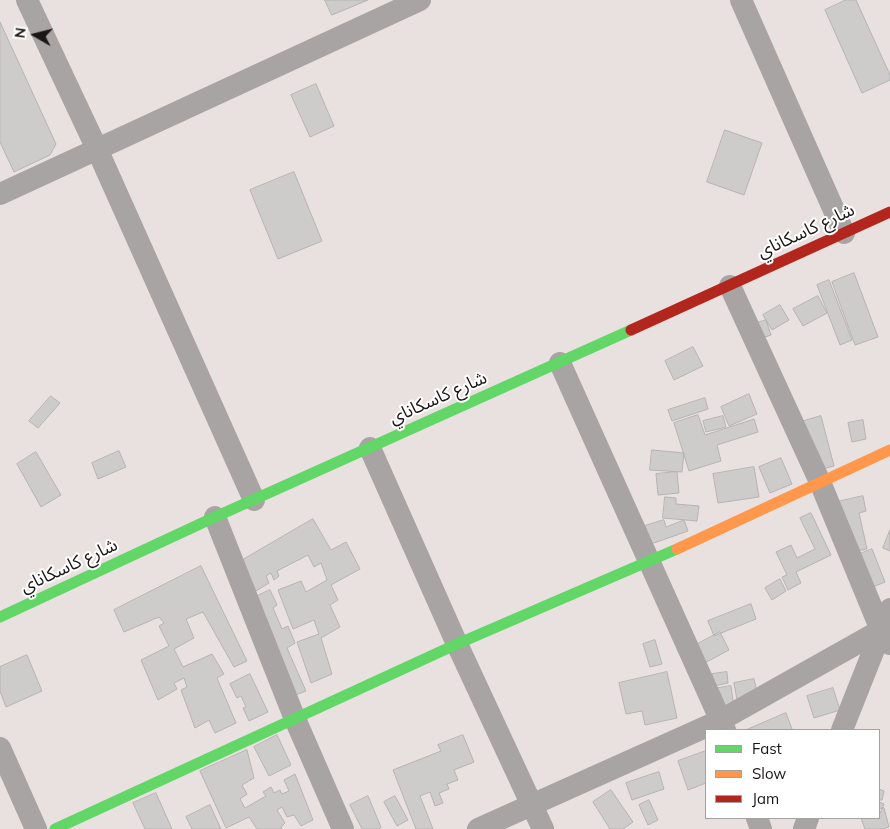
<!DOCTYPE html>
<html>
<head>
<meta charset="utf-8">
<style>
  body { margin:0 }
  #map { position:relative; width:890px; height:829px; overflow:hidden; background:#e8e1df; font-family:Mulish,sans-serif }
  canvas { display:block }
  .legend { position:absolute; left:705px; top:729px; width:175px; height:90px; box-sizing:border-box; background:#fff; border:1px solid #a3a2a1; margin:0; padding:6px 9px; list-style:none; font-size:15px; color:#1a1615 }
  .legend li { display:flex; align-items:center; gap:10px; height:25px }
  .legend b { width:25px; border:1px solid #a3a2a1 }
  .north { position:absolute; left:10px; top:10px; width:50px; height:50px; -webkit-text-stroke:4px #fff; paint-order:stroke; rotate:278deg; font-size:14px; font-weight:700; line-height:20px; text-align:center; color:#1a1615 }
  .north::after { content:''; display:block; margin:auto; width:18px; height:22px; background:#1a1615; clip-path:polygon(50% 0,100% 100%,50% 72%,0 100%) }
</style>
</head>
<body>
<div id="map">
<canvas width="890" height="829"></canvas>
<ul class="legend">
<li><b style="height:6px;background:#63d668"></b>Fast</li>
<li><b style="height:6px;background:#ff974d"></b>Slow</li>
<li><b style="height:6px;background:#b3261e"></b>Jam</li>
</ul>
<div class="north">N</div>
</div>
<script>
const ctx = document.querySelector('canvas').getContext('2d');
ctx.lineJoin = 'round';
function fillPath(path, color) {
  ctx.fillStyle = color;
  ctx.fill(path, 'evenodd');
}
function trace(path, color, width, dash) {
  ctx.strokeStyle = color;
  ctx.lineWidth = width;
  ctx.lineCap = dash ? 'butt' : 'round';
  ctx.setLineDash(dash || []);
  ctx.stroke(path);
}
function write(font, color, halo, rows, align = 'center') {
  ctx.font = font + ' Mulish,"Noto Sans Arabic",sans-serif';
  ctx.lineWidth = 4;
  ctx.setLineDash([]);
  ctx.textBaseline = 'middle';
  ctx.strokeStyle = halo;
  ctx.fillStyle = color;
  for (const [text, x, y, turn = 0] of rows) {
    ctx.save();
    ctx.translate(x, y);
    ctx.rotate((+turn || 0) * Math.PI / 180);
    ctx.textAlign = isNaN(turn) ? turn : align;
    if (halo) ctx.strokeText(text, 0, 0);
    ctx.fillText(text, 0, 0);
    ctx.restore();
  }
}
const building = new Path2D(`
  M325,0h43l-36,15z
  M846,0h10l34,75v5l-28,13 -37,-83z
  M0,22l56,122 -6,11 -36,17 -14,-30z
  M316,84l18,42 -24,11 -19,-42z
  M725,130l37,13 -18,52 -37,-13z
  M294,172l28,69 -44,18 -28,-69z
  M854,273l24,64 -23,8 -23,-63z
  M829,280l23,60 -12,5 -23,-60z
  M818,296l9,17 -24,13 -10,-17z
  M780,305l9,15 -17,10 -9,-15z
  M766,320l5,15 -12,4 -5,-15z
  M693,347l10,19 -29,14 -9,-19z
  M749,394l8,20 -28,12 -8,-19z
  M51,396l9,7 -22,25 -9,-7z
  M705,398l3,11 -36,12 -4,-11z
  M698,415l7,20 49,-16 4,13 -41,13 4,16 -32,10 -15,-48z
  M723,416l3,11 -20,5 -3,-11z
  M821,416l13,50 -20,5 -13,-49z
  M863,420l3,19 -14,3 -4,-19z
  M652,450l32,3 -2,19 -32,-2z
  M119,451l7,16 -28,12 -6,-16z
  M36,452l25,43 -20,12 -24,-43z
  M781,458l11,26 -22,9 -11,-26z
  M754,467l5,30 -41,6 -5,-29z
  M677,472l2,21 -21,2 -2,-21z
  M863,496l3,15 -7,2 8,36 -19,4 -11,-51z
  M665,497l11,1v6l23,2 -2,15 -34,-3z
  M811,513l20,42 -35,17 5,11 -13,7 -6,-13 5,-2 -11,-23 15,-7 6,13 18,-9 -15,-31z
  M313,519l18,31 15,-8 14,27 -29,16 7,15 -8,5 10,22 -19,11 11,36 -21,9 -14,-41 22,-8 -5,-14 -21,9 -15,-39 23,-9 5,11 21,-12 -6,-17 -7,4 -6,-12 -31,16 2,5 -5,4 -3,-7 -5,3 3,7 -13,8 -15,-30z
  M664,520l2,7 18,-7 4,11 -37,13 -6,-18z
  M890,530v21l-7,-3z
  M872,549l13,33 -17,7 -13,-33z
  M201,566l46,95 -13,6 -31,-55 -17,7 8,19 -20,11 9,18 29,-13 12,20 -7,4 19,45 -21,10 -6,-13 -14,8 -14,-38 6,-3 -3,-9 -10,5 3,6 -19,11 -17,-40 28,-14 -10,-20 5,-3 -5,-6 -35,15 -10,-22z
  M780,579l6,12 -14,9 -7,-12z
  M270,590l7,15 -4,3 9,21 6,-3 7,17 -8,5 19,43 -13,5 -42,-97z
  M751,604l5,15 -42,17 -6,-15z
  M720,632l9,18 -28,15 -9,-18z
  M655,640l7,24 -12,3 -7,-23z
  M27,655l15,36 -36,16 -6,-16v-24z
  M667,672l10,46 -32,7 -3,-14 -16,3 -7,-31z
  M727,672l1,11 -14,3 -2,-12z
  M250,674l18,38 -19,9 -6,-13 3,-1 -5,-11 -4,2 -7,-14z
  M754,679l4,17 -21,4 -3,-17z
  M731,686l3,21 -18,2 -3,-20z
  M833,688l7,22 -26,8 -7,-22z
  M786,713l6,16 -3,1h-43z
  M277,735l14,30 -22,11 -15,-29z
  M463,735l11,27 -20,8 4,10 -11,4 2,5 -10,4 4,10 -8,3 -5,-14 -10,4 13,33h-17l-23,-59 48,-19 -3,-6z
  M247,750l7,28 -12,7 5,9 -7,5 5,9 21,-12 -3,-4 8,-5 3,6 6,-3 2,4 7,-3 -5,-11 11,-6 18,46 -12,6 -7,-11 -7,2 -5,-10 -5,3 8,13 -4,4 1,2h-25l-8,-12 -23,11 -26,-57z
  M706,751v32l-18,7 -10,-29z
  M659,772l5,17 -32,11 -6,-17z
  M879,789l5,2 -2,9h-3z
  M611,790l22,32 -10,7h-13l-17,-27z
  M156,793l16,36h-27l-12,-26z
  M368,796l13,31 -2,2h-17l-12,-24z
  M395,796l13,24 -11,6 -13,-24z
  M649,800l9,20 -10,5 -9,-20z
  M879,802l5,2 -5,12z
  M210,805l11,24h-29l-6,-12z
  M884,808l5,19 -6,2h-18l-4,-11h18v-9z`);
fillPath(building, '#cecbcb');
trace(building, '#b6b3b4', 1);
trace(new Path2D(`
  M27,0l70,149 157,351
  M741,0l103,233
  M0,194l420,-194
  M730,286l90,196 61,148 9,14
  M560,363l165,367
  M370,448l87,196 86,185
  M215,517l80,202 48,110
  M842,730l48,-121
  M0,748l36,81
  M757,818l4,11
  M478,829l243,-109 160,-90 9,-3
  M804,829l4,-11`), '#a7a4a3', 22);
trace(new Path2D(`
  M0,617l215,-100 416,-187
  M55,829l402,-185 220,-95`), '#63d668', 11);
trace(new Path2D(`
  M677,549l213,-99`), '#ff974d', 11);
trace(new Path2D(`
  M631,330l259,-118`), '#b3261e', 11);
write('18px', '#1a1615', '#fff', [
  ["شارع كاسكاناي",806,231,-25],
  ["شارع كاسكاناي",438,398,-24],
  ["شارع كاسكاناي",69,566,-25]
]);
</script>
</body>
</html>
